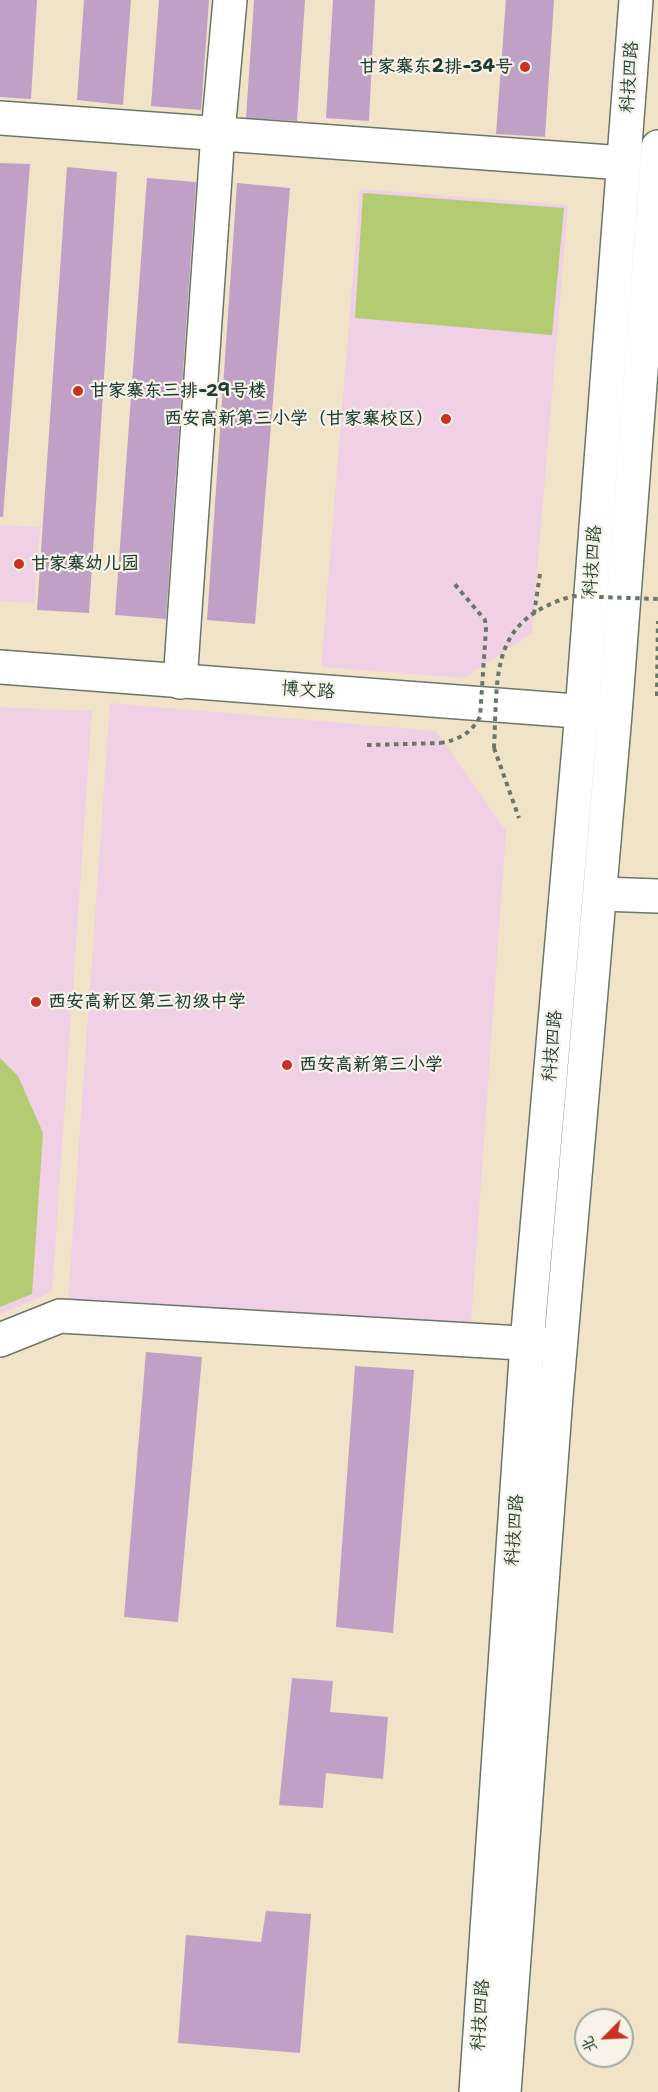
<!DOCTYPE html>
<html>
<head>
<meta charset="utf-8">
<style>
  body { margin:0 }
  #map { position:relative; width:658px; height:2092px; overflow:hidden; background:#f0e3c7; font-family:"Shantell Sans","LXGW WenKai TC",sans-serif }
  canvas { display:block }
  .north { position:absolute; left:574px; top:2008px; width:60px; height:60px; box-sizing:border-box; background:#f7f3e8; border:2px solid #a1aaa0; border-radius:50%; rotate:246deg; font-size:16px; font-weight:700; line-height:24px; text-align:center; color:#1f3d34 }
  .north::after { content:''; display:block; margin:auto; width:21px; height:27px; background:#c8321e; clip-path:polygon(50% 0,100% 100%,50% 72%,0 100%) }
</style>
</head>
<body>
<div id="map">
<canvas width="658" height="2092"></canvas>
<div class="north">北</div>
</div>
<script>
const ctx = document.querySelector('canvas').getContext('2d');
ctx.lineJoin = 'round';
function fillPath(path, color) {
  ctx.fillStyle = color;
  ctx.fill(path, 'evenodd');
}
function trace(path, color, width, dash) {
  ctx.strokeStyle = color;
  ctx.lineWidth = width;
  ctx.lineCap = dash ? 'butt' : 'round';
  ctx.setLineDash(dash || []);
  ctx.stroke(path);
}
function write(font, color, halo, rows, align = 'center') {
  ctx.font = font + ' "Shantell Sans","LXGW WenKai TC",sans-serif';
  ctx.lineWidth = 4.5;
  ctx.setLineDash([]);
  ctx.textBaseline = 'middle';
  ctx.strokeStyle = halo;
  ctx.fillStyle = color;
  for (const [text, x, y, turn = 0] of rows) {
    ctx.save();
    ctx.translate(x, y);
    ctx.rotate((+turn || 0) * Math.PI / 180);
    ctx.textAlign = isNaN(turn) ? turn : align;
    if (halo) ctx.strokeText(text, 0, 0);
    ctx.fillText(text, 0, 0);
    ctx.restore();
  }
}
fillPath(new Path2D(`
  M360,189l208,16 -36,428 -68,45 -143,-11z
  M0,525l40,2 -6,76 -34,-2z
  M110,703l326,28 70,100 -35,492 -403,-23z
  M0,707l92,4 -40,581 -52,22z`), '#f0d0e5');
fillPath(new Path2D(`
  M363,193l201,15 -12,127 -197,-17z
  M0,1058l18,18 25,57 -11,161 -32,13z`), '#b4cc71');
fillPath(new Path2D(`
  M0,0h37l-6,99 -31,-2z
  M84,0h47l-8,105 -46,-5z
  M159,0h50l-8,110 -50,-4z
  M254,0h51l-8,121 -51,-3z
  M333,0h42l-6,121 -43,-3z
  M506,0h48l-9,137 -49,-3z
  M0,163l30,1 -27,353h-3z
  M67,167l50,5 -28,441 -52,-3z
  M147,178l49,4 -30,437 -51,-4z
  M237,183l53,5 -35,436 -48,-4z
  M146,1352l56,5 -24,265 -54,-5z
  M355,1366l59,4 -21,263 -57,-6z
  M292,1678l41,3 -3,31 58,5 -5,62 -57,-6 -3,35 -44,-3z
  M266,1911l45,3 -11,139 -122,-10 8,-108 75,7z`), '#c0a0c6');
const street = new Path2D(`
  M0,118l624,45
  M180,682l38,-549 12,-133
  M601,894l57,2
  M0,1340l60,-24 495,29`);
const secondary = new Path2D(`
  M0,667l602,46
  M476,2092l51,-749 55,-631 54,-712
  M504,2092l52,-696 59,-682 43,-567`);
trace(street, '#687767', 36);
trace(secondary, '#687767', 36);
trace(new Path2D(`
  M534,614l6,-40
  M657,696l1,-75
  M367,745l73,-2
  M494,748l25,70`), '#687767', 4, [4.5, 4.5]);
trace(street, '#fff', 33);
trace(secondary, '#fff', 33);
trace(new Path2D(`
  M440,743c19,-3 31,-10 40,-26l6,-88 -1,-9 -33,-39
  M494,748c4,-73 -6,-128 79,-152l85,3`), '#687767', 4, [4.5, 4.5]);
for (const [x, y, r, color] of [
  [525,67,6,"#c8321e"],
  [78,391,6,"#c8321e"],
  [446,419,6,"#c8321e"],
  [19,564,6,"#c8321e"],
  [36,1002,6,"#c8321e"],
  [287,1065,6,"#c8321e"]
]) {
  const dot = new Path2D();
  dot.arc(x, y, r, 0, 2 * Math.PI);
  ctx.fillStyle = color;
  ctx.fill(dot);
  trace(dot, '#f7f3e8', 2);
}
write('bold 18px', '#1f3d34', '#f7f3e8', [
  ["甘家寨东2排-34号",513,67,"right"],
  ["甘家寨东三排-29号楼",90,391],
  ["西安高新第三小学（甘家寨校区）",434,419,"right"],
  ["甘家寨幼儿园",31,564],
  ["西安高新区第三初级中学",48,1002],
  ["西安高新第三小学",299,1065]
], 'left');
write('18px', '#1f3d34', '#f7f3e8', [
  ["科技四路",630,77,-86],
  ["科技四路",593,561,-86],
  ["博文路",308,691,4],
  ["科技四路",553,1046,-85],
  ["科技四路",515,1530,-86],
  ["科技四路",481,2015,-86]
]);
</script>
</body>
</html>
